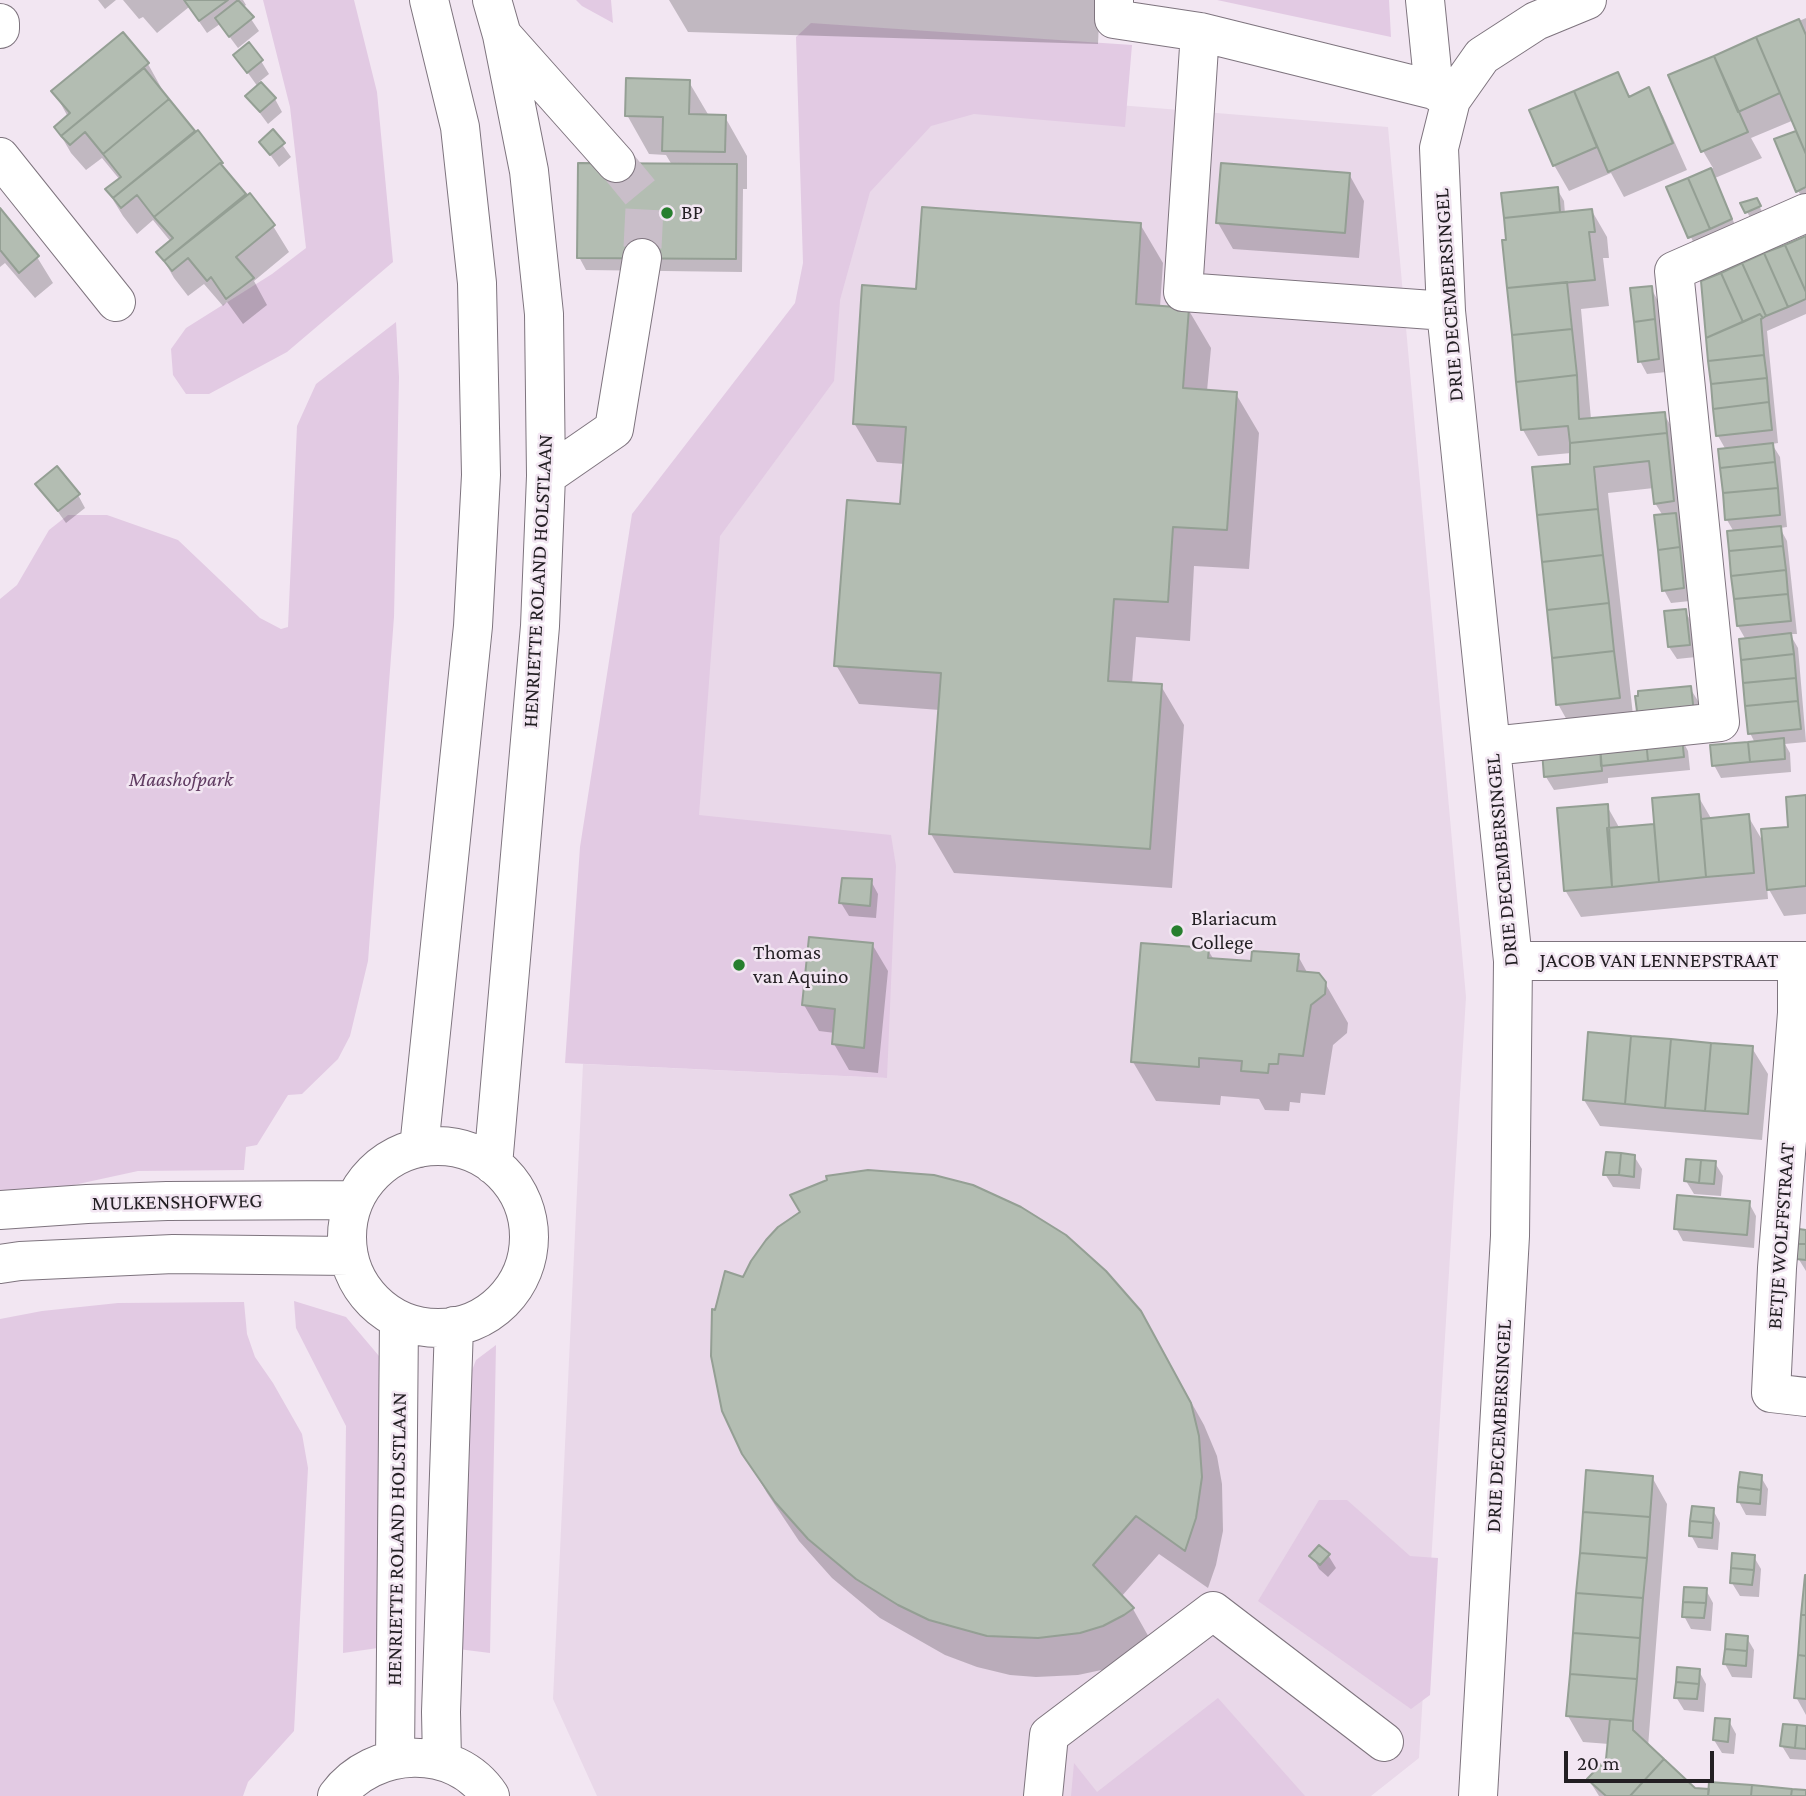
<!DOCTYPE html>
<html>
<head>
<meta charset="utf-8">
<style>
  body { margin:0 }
  #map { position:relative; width:1806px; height:1796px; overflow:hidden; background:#f2e6f2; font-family:"Crimson Pro",serif }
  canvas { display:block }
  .scale { position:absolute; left:1564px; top:1751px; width:150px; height:32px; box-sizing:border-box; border:4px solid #231f23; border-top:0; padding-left:9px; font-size:21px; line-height:24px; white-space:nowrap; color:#231f23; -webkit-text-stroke:5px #f2e6f2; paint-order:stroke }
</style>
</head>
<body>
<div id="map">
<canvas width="1806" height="1796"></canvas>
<div class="scale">20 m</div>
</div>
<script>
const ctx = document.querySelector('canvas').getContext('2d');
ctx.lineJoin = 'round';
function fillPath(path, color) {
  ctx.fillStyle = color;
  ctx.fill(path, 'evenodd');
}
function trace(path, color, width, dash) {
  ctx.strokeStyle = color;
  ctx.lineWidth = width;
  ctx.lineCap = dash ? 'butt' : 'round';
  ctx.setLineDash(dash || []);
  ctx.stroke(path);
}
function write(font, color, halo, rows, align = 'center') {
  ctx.font = font + ' "Crimson Pro",serif';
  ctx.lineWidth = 5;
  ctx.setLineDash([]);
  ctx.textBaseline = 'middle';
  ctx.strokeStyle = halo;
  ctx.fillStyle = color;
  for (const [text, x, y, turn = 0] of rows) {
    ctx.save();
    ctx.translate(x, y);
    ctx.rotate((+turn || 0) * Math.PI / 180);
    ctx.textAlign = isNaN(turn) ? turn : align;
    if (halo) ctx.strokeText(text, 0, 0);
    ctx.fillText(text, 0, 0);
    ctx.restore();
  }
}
fillPath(new Path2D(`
  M861,84l527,43 78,870 -47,761 -48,38h-774l-44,-97 30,-635 303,14 -227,-222 23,-347 135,-204z`), '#e9d8e9');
fillPath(new Path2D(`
  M263,0h91l23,92 16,170 -106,90 -78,42h-23l-13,-19 -2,-26 15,-21 86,-54 34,-26 -16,-141z
  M576,0h35l2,23 -31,-17z
  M1217,0h172l2,37z
  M811,23l321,22 -7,82 -151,-13 -43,12 -61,66 -30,108 -6,81 -114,155 -21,279 192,20 5,31 -9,212 -322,-15 15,-216 52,-333 163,-211 8,-40 -7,-226z
  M396,322l3,55 -5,240 -26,344 -18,75 -12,23 -36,35 -14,1 -31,50 -11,2 -2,23 -106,1 -138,30v-602l17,-14 32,-55 19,-15h39l71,25 82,78 21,11 7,-2 9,-201 19,-42z
  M294,1301l52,16 33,39 6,46 -7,246 -35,5 3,-227 -50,-98z
  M244,1302l3,32 8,23 18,26 29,51 6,34 -14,263 -46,51 -5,14h-243v-477l42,-8 76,-8z
  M496,1345l-6,308 -32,-4 8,-263 10,-26z
  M1319,1500h28l63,56 28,2 -8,137 -19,14 -153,-108z
  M1218,1698l87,98h-234l3,-33 23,29z`), '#e2cae3');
fillPath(new Path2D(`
  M98,0h18l-11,9z
  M123,0h120l3,5 -3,2 16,24 -21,17 -18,-24 -13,9 -18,-26 -32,26 -14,-16 -4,2z
  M669,0h431l-2,44 -410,-12z
  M1806,18v185l-8,-12 2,-50 2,-1 -8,-20 -43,18 11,20 -47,20 23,54 -41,18 -29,-62 45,-20 -10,-17 -33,-75z
  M123,34l25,30 15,27 -2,1 35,43 2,-2 47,62 28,31 16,26 -35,29 13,24 -24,19 -16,-22 -4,4 -19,-22 -16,12 -14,-18 -15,-26 12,-10 -18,-22 -16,14 -14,-18 -16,-26 13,-10 -18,-22 -16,12 -15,-17 -15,-26 12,-10 -14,-26z
  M235,55l26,6 8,13 -10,8 16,17 7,13 -14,12 -21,-28 11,-9z
  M1617,75l14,23 17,-8 15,26 24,54 -63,27 -13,-24 -42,18 -15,-26 -23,-54z
  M689,82l20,34 16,1 22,39v33h-4l-1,83 -156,-2 -7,-13 93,-92 -6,-10 -17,-1 -22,-39z
  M273,132l18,25 -12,10 -18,-25z
  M1349,174l15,27 -5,57 -126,-9 -15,-26z
  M1557,189l7,12 1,13 27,-3 15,26 2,21h-6l6,48 -28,3 10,110 73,-5 15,26 11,161 -19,2 -7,-13 -1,-74 -8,-13 -1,-15 -46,5 26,231 -61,7 -15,-27 13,-251 -33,3 -15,-26 -20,-236z
  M1756,200l10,19 -12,5 -7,-12z
  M0,211l37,46 16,26 -18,15 -30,-35 -5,4z
  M1140,224l23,39 -3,44 28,2 23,39 -4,43 29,3 23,39 -10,136 -55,-3 -4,75 -54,-4 -4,47 29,2 23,39 -12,163 -218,-15 -23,-39 9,-124 -81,-6 -23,-39 66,-159 3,-42 -28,-2 -23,-39 64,-132z
  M1806,238v76l-39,17 11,112 -6,1 8,13 7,70 -7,1 7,13 10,93h-7l8,14 8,94 -21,2 5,9 1,19 -70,6 -7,-13 41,-22 -5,-10 -4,-93 -8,-14 -4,-94 -7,-12 -7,-70h6l-8,-14 -16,-154z
  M1651,288l7,13 8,71 -19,2 -7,-13z
  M38,484l40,11 7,13 -19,15z
  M1685,611l7,12 4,34 -19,2 -8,-12z
  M1690,688l8,13 2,25 -63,-28z
  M1681,738l7,13 2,19 -82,8v5l-54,7 -8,-13 -2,-25z
  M1698,796l14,24 36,-4 17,29 25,-17 16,-31v117l-22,2 -17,-30 1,13 -187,18 -16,-27 42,-84 13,23 36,-3z
  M871,881l7,13 -2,24 -27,-2 -8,-13z
  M872,944l16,27 -10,102 -29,-3 -15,-26 1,-11 -16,-2 -15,-26z
  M1208,950l6,10 39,3 45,-7 10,18 17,9 23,40 -1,10 -14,12 -8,50 -24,-2 -1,10 -10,-1 -1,9 -24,-1 -6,-11 -38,-3 -1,9 -64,-4 -23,-39z
  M1752,1048l16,26 -6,66 -162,-14 -16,-26z
  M1634,1156l8,13 -2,20 -27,-2 -8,-13z
  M1715,1163l8,13 -2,20 -27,-2 -8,-13z
  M1749,1203l7,13 -2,32 -71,-7 -7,-13z
  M1806,1231v40l-8,-13z
  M744,1279l419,73 41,73 13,31 5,28 1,47 -7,34 -8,23 -49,-34 -38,43 12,12 22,39 -30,17 -47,10 -42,2 -26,-2 -33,-8 -32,-12 -65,-37 -48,-40 -33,-37 -32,-48 -23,-40 -28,-141z
  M1652,1477l15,27 -19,243 46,43 112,1v5h-207l-10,-16 19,-21 1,-15 -26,-2 -15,-26z
  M1761,1477l7,12 -2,27 -20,-1 -7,-13z
  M1713,1510l7,13 -2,27 -20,-2 -7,-13z
  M1328,1555l8,13 -8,9 -9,-8 -7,-13z
  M1754,1557l7,12 -2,28 -19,-1 -8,-13z
  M1806,1578v137l-10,-18z
  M1706,1590l7,13 -2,28 -20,-2 -7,-13z
  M1747,1638l7,12 -2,28 -20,-1 -7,-13z
  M1699,1671l7,13 -2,28 -20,-2 -8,-13z
  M1729,1721l7,13 -2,20 -12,-1 -8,-13z
  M1806,1728v32l-16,-1 -8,-13z`), '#0003');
const building = new Path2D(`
  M184,0h44l-29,21z
  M238,0l16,17 -25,20 -14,-19z
  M1799,19l7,16v119l-50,-117z
  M123,32l26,31 -88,73 -7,-9 16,-14 -19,-22z
  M1756,37l24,56 -42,19 -24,-56z
  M249,42l14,18 -16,13 -14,-18z
  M1714,56l34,76 -47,20 -33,-77z
  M144,68l25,31 -66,55 -18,-22 -15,13 -9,-9z
  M1618,72l11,25 20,-10 24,56 -65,29 -34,-81z
  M626,78l64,2 -1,34 37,1 -1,37 -63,-1 1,-34 -38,-1z
  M261,82l15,16 -16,14 -15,-16z
  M1574,91l23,56 -44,19 -24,-56z
  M169,99l26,32 -82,67 -8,-9 16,-12 -18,-23z
  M273,129l12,14 -15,12 -11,-13z
  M198,130l25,33h-3l-66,54 -17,-22 -16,13 -8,-10z
  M1796,131l10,23v33l-10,5 -22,-53z
  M220,163l26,31 -82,67 -8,-9 17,-14 -19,-21z
  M578,163l159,1 -1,95 -159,-1z
  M1221,163l129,10 -5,60 -129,-10z
  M1711,168l21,51 -22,10 -22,-51z
  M1688,178l22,51 -22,9 -22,-51z
  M1558,187l2,25 -56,6 -3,-25z
  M250,193l25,32 -39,32 18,21 -28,21 -15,-22 -4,4 -19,-23 -16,13 -8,-10z
  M1757,198l4,8 -16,7 -5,-10z
  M922,207l219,16 -5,81 53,4 -6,80 54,4 -10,138 -54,-3 -5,75 -54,-3 -6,82 54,3 -12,165 -221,-15 12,-161 -107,-7 13,-166 53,4 6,-77 -53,-3 9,-139 54,4z
  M0,208l39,48 -20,17 -19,-23z
  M1592,209l3,23h-6l6,48 -88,8 -5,-48h4l-2,-22z
  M1806,236v56l-21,-47z
  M1785,245l21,47v7l-18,8 -24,-54z
  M1764,253l24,54 -22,9 -24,-53z
  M1742,263l24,53 -3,2 -3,-4 -17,8 -22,-49z
  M1721,273l22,49 -37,16 -5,-57z
  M1567,282l5,47 -60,6 -5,-47z
  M1652,286l3,33 -21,3 -4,-34z
  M1760,314l3,4 -2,1 3,36 -56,6 -2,-23z
  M1655,319l4,40 -21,3 -4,-40z
  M1572,329l5,46 -61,7 -4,-47z
  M1764,355l3,23 -56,6 -3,-23z
  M1577,375l2,44 86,-7 2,21 -97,10 -2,-17 -47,4 -5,-48z
  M1767,378l2,24 -56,7 -2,-25z
  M1769,402l3,28 -56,6 -3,-27z
  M1667,433l7,68 -20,3 -5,-43 -55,6 4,42 -61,6 -5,-48 38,-3v-21z
  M1773,443l2,19 -55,6 -2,-19z
  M1775,462l3,26 -55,5 -3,-25z
  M57,466l23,28 -22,17 -23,-27z
  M1778,488l2,27 -55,5 -2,-27z
  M1598,509l5,46 -61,7 -5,-47z
  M1676,513l4,34 -22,3 -4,-35z
  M1781,526l2,20 -54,5 -2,-20z
  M1783,546l3,24 -55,6 -2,-25z
  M1680,547l4,41 -22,3 -4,-41z
  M1603,555l6,48 -62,7 -5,-48z
  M1786,570l2,24 -54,5 -3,-23z
  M1788,594l3,27 -54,5 -3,-27z
  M1609,603l5,48 -62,7 -5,-48z
  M1686,609l4,36 -22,2 -4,-36z
  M1791,633l3,21 -53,6 -2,-21z
  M1614,651l6,47 -64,7 -4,-47z
  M1794,654l2,24 -53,5 -2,-23z
  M1796,678l2,23 -53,5 -2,-23z
  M1691,686l3,27 -56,6 -3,-23h3v-5z
  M1798,701l3,28 -53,5 -3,-28z
  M1682,737l2,20 -36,4 -2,-21z
  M1784,738l1,21 -35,3 -2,-20z
  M1646,740l2,21 -47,5 -1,-22z
  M1748,742l2,20 -38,4 -2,-21z
  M1600,744l2,27 -58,6 -2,-26z
  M1699,794l7,83 -47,5 -7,-84z
  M1806,795v91l-39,4 -6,-61 27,-2 -2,-30z
  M1608,804l4,83 -48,4 -7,-83z
  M1749,814l5,59 -48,4 -5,-58z
  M1654,824l5,58 -47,5 -5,-59z
  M842,878l30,1 -2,27 -31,-3z
  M809,937l64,6 -9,105 -32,-4 3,-35 -33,-4z
  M1141,943l68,5 -1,10 43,3 1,-10 47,3 -2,17 22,2 7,9 -1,12 -14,11 -8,51 -24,-2 -1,10h-9l-1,9 -27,-2 1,-10 -43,-3v9l-68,-5z
  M1588,1032l43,4 -6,68 -42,-4z
  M1631,1036l40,3 -6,69 -40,-4z
  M1671,1039l40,4 -6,68 -40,-3z
  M1711,1043l42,3 -5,68 -43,-3z
  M1606,1152l15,1 -2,22h-16z
  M1621,1153l14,2 -1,22 -15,-2z
  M1686,1159l15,1 -2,23 -15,-2z
  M1701,1160l15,1 -2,23 -15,-1z
  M868,1170l66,5 39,10 48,22 45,28 40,36 35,40 50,92 8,33 3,41 -6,41 -11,33 -49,-35 -43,49 41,43 -10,7 -21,11 -23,7 -42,5 -51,-2 -58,-16 -31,-15 -42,-26 -48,-40 -33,-37 -33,-48 -20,-43 -11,-55 1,-47 3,1 10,-39 18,6 8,-16 15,-21 12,-13 22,-15 -10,-17 37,-15 -1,-4z
  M1677,1195l73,6 -3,34 -73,-6z
  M1799,1229l7,1v14h-8z
  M1798,1244h8v16l-10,-1z
  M1586,1470l67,6 -3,41 -67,-5z
  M1740,1472l22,3 -1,15 -23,-3z
  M1738,1487l23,3 -1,14 -23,-2z
  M1692,1506l22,2 -1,15 -23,-2z
  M1583,1512l67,5 -3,41 -67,-5z
  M1690,1521l23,2 -1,15 -23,-2z
  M1319,1545l11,9 -10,11 -11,-9z
  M1580,1553l67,5 -4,40 -67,-5z
  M1732,1553l23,2 -1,15 -23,-2z
  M1731,1568l23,2 -2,15 -22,-2z
  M1805,1575h1v40h-5z
  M1684,1587l23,1 -1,15 -23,-1z
  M1576,1593l67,5 -3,40 -67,-5z
  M1683,1602l23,1 -2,15 -22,-1z
  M1801,1615h5v41l-8,-1z
  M1573,1633l67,5 -3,41 -67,-5z
  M1726,1634l22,2 -1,15 -22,-2z
  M1725,1649l22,2 -1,15 -23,-2z
  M1798,1655l8,1v43l-12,-1z
  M1677,1667l23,2 -1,15 -23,-2z
  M1570,1674l67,5 -4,42 -67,-5z
  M1676,1682l23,2 -2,15 -23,-1z
  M1715,1718l15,1 -2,23 -15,-2z
  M1610,1719l23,2v9l31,29 -34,37h-24l-19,-17 19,-20z
  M1783,1724l14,1 -2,23 -15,-2z
  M1797,1725l9,1v23l-11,-1z
  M1664,1759l31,29 14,1 -1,7h-78z
  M1709,1782l43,3 -1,11h-43z
  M1752,1785l40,4 -1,7h-40z
  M1792,1789l14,1v6h-15z`);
fillPath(building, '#b3bdb2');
trace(building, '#949f94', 2);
trace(new Path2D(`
  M616,163l29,35 -3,60`), '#c9bec9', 38, [38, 19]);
const minor = new Path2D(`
  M492,0l10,35 27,136 15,143 2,162 -6,150 -47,539
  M1114,0v19l86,13 234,58 17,10
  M1425,0l9,90
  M0,23v6
  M1200,32l-17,260 263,19
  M503,36l113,127
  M0,157l116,145
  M546,476l68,-47 28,-171
  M1492,746l228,-24 -46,-451 132,-58
  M1513,961h293
  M1797,961v52l-20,255 -6,125 35,4
  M347 1237a91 91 0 1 1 182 0a91 91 0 1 1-182 0Z
  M419,1148l54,-522 8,-151 -4,-192 -17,-156 -31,-127
  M0,1210l87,-6 80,-3 187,-1
  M0,1264l20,-3 153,-7 176,2
  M395,1759l4,-439
  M442,1761l-1,-49 13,-386
  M337,1796c36,-49 118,-53 153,0
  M1043,1796l6,-61 164,-124 171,131
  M1478,1796l32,-560 3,-275 -67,-650 -7,-163 12,-48 31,-44 54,-35 51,-21`);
trace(minor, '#7e747e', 40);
trace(minor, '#fff', 38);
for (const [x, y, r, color] of [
  [667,213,7,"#277f2e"],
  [1177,931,7,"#277f2e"],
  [739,965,7,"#277f2e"]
]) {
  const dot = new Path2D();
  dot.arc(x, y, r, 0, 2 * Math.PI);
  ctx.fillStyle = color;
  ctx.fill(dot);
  trace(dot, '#f2e6f2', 2.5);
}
write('21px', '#231f23', '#f2e6f2', [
  ["BP",681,213],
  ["Blariacum",1191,919],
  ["College",1191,943],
  ["Thomas",753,953],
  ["van Aquino",753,977]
], 'left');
write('21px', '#231f23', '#f2e6f2', [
  ["DRIE DECEMBERSINGEL",1449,295,-94],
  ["HENRIETTE ROLAND HOLSTLAAN",538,581,-87],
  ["DRIE DECEMBERSINGEL",1502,860,-95],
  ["JACOB VAN LENNEPSTRAAT",1659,961],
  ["MULKENSHOFWEG",177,1202,-1],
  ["BETJE WOLFFSTRAAT",1781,1236,-86],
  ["DRIE DECEMBERSINGEL",1499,1426,-87],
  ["HENRIETTE ROLAND HOLSTLAAN",397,1539,-89]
]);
write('italic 21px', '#603c62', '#f2e6f2', [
  ["Maashofpark",181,780]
]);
</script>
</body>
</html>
